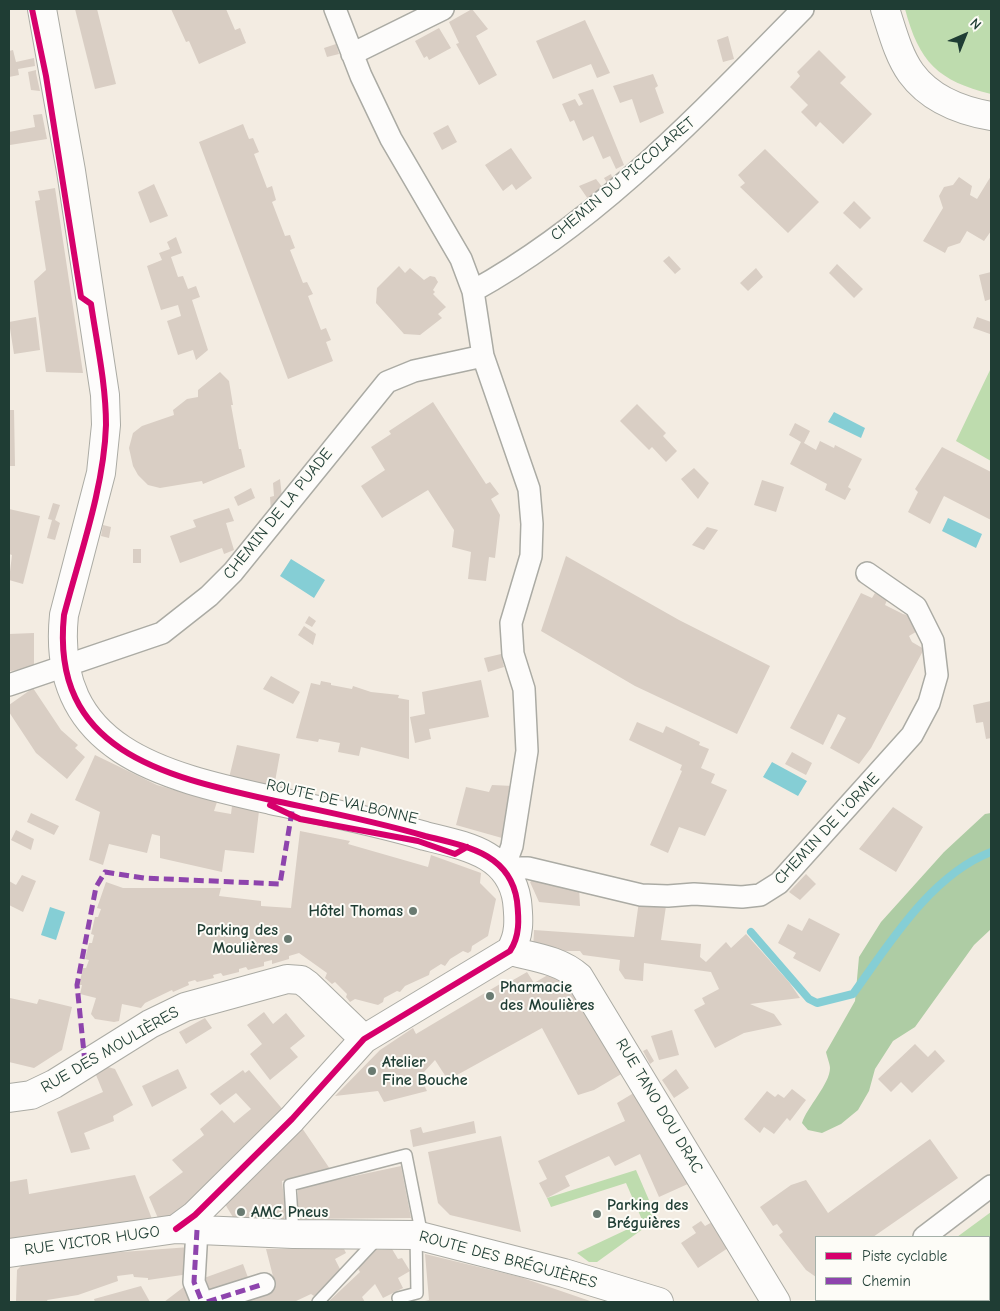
<!DOCTYPE html>
<html>
<head>
<meta charset="utf-8">
<style>
  body { margin:0 }
  #map { position:relative; width:1000px; height:1311px; overflow:hidden; background:#f3ece2; font-family:"Comic Neue",sans-serif }
  canvas { display:block }
  .frame { position:absolute; inset:0; border:10px solid #1f3d34; pointer-events:none }
  .legend { position:absolute; left:815px; top:1236px; width:175px; height:65px; box-sizing:border-box; background:#fdfcf7; border:1px solid #a4b0a9; margin:0; padding:6px 9px; list-style:none; font-size:15px; color:#1f3d34 }
  .legend li { display:flex; align-items:center; gap:10px; height:25px }
  .legend b { width:25px; border:1px solid #a4b0a9 }
  .north { position:absolute; left:940px; top:10px; width:50px; height:50px; -webkit-text-stroke:4px #fdfcf7; paint-order:stroke; rotate:44deg; font-size:14px; font-weight:700; line-height:20px; text-align:center; color:#1f3d34 }
  .north::after { content:''; display:block; margin:auto; width:18px; height:22px; background:#1f3d34; clip-path:polygon(50% 0,100% 100%,50% 72%,0 100%) }
</style>
</head>
<body>
<div id="map">
<canvas width="1000" height="1311"></canvas>
<div class="frame"></div>
<ul class="legend">
<li><b style="height:6px;background:#d6006c"></b>Piste cyclable</li>
<li><b style="height:6px;background:#8e44ad"></b>Chemin</li>
</ul>
<div class="north">N</div>
</div>
<script>
const ctx = document.querySelector('canvas').getContext('2d');
ctx.lineJoin = 'round';
function fillPath(path, color) {
  ctx.fillStyle = color;
  ctx.fill(path, 'evenodd');
}
function trace(path, color, width, dash) {
  ctx.strokeStyle = color;
  ctx.lineWidth = width;
  ctx.lineCap = dash ? 'butt' : 'round';
  ctx.setLineDash(dash || []);
  ctx.stroke(path);
}
function write(font, color, halo, rows, align = 'center') {
  ctx.font = font + ' "Comic Neue",sans-serif';
  ctx.lineWidth = 4;
  ctx.setLineDash([]);
  ctx.textBaseline = 'middle';
  ctx.strokeStyle = halo;
  ctx.fillStyle = color;
  for (const [text, x, y, turn = 0] of rows) {
    ctx.save();
    ctx.translate(x, y);
    ctx.rotate((+turn || 0) * Math.PI / 180);
    ctx.textAlign = isNaN(turn) ? turn : align;
    if (halo) ctx.strokeText(text, 0, 0);
    ctx.fillText(text, 0, 0);
    ctx.restore();
  }
}
fillPath(new Path2D(`
  M905,9h86v85c-53,-13 -72,-32 -86,-85z
  M991,368v93l-35,-20z
  M636,1170l19,44 -1,7 -57,41h-8l-12,-9 66,-31 -17,-39 -75,24 -4,-9z
  M991,1212v90h-120l3,-2h115v-63h-32z`), '#bedcae');
fillPath(new Path2D(`
  M991,813v116l-17,16 -59,82 -22,14 -18,28 -6,22 -11,19 -17,14 -19,9 -14,-3 -6,-7c5,-16 28,-39 28,-55 0,-4 -3,-11 -4,-16l29,-51 4,-44 22,-35 63,-70 41,-38z`), '#aecca4');
fillPath(new Path2D(`
  M834,412l31,16 -4,10 -33,-16z
  M948,518l34,16 -6,14 -34,-17z
  M291,559l34,21 -11,18 -34,-22z
  M772,762l35,19 -9,15 -35,-19z
  M50,907l15,5 -9,28 -15,-5z`), '#85ced5');
trace(new Path2D(`
  M751,932l58,67 8,4 36,-9c36,-50 78,-119 138,-142`), '#85ced5', 8);
fillPath(new Path2D(`
  M75,9h22l19,75 -21,5z
  M171,9h55l9,21 5,-2 6,15 -47,21 -10,-23 -3,1z
  M472,9l16,20 -12,7 21,39 -18,10 -23,-41 3,-1 -10,-21z
  M585,20l25,53 -13,5 -6,-14 -38,15 -17,-38z
  M439,28l12,20 -22,12 -2,-4 -3,2 -9,-17z
  M728,36l6,23 -11,3 -6,-22z
  M336,44l3,10 -12,3 -3,-9z
  M13,50l3,12 18,-4 1,8 -17,3 1,6 -10,2v-26z
  M819,50l27,27 -6,6 32,31 -29,30 -23,-22 -4,5 -15,-15 7,-7 -18,-18 10,-11 -3,-4z
  M36,70v3l4,18 -9,-1 -3,-18z
  M653,74l5,12 -3,2 9,25 -24,10 -8,-24 -12,4 -7,-17z
  M593,89l31,76 -8,4 -6,-13 -7,3 -10,-23 -10,5 -9,-21 -4,2 -8,-18 13,-5 4,7 4,-2 -5,-10z
  M42,114l5,25 -37,6 -1,-13 26,-5 -2,-12z
  M243,124l6,15 4,-1 6,14 -5,2 13,34 5,-2 4,14 -4,2 13,34 5,-1 5,13 -5,2 13,33 4,-1 6,12 -5,2 13,34 5,-2 5,12 -5,2 7,19 -45,18 -89,-237z
  M448,125l9,17 -15,8 -9,-17z
  M511,148l21,30 -16,12 -4,-6 -9,7 -18,-26z
  M765,149l54,53 -31,31 -48,-46 5,-4 -7,-8z
  M611,174l2,6 -6,3 -3,-5z
  M991,176v55l-7,10 -17,-10 -7,12 -12,4 -3,6 -22,-12 20,-33 -4,-12 5,-9 9,-2 6,-8 13,9 -2,9 7,4z
  M596,179l7,9 -15,11 -9,-13z
  M154,184l14,32 -18,7 -12,-31z
  M55,188l10,66 18,119 -37,-1 -12,-91 12,-11 -11,-69 5,-1 -2,-9z
  M854,201l17,17 -11,11 -17,-16z
  M176,237l6,16 -11,4 7,20 5,-1 5,13 8,-3 4,11 -8,3 16,50 -12,10 -3,-10 -15,5 -11,-34 14,-5 -3,-11 -17,5 -14,-44 15,-6 -3,-7 11,-4 -3,-7z
  M669,256l12,13 -6,5 -12,-13z
  M837,264l26,25 -9,9 -25,-25z
  M399,266l6,7 5,-5 14,12 6,-4 5,1 3,5 -5,8 2,2 -2,2 13,13 -8,7 4,4 -22,17 -16,-1 -28,-31 1,-15z
  M756,268l7,9 -15,14 -8,-8z
  M991,272v27l-6,2 -6,-26z
  M36,317l4,33 -26,4 -5,-32z
  M977,317l14,5 -1,12 -17,-6z
  M220,372l9,9 4,24h-2l8,44h2l4,18 -42,17 -1,-3 -42,7 -12,-3 -10,-10 -5,-9 -4,-18 4,-15 9,-7 32,-11 -1,-5 14,-11 11,-2v-7z
  M433,402l53,82 4,-2 9,12 -8,5 9,16 -5,43 -6,-1 -3,24 -18,-2 3,-27 -19,-5 2,-17 -26,-40 -46,28 -21,-32 24,-16 -14,-23 20,-13 -2,-3z
  M637,404l29,29 -3,3 14,15 -11,11 -14,-15 -3,3 -29,-29z
  M9,410h5l1,56h-6z
  M795,423l15,8 -6,12 12,7 4,-9 14,7 1,-3 27,14 -14,28 3,2 -6,11 -20,-10 2,-6 -37,-20 11,-22 -12,-7z
  M942,447l49,25v48l-47,-24 -14,28 -22,-12 10,-20 -3,-3z
  M694,468l15,15 -11,16 -17,-20z
  M280,479l2,18 -11,14 -1,-14 4,-1 -1,-13z
  M762,480l22,7 -8,25 -22,-7z
  M251,488l4,10 -17,8 -4,-9z
  M53,503l7,2 -5,15 5,3 -5,17 -8,-2 5,-18 -4,-1z
  M229,508l5,13 -8,2 8,27 -10,4 -2,-6 -42,15 -10,-27 26,-9 -3,-7z
  M9,509l31,7 -17,68 -14,-4 3,-25 -3,-1z
  M103,525l8,2 -2,11 -8,-2z
  M707,527l11,3 -14,20 -12,-5z
  M133,549h8v14h-8z
  M566,556l113,64 91,46 -33,68 -102,-48 -94,-55z
  M861,593l11,5 3,-5 12,7 -2,5 18,9 8,2 8,14 -10,6 3,6 12,7 -53,99 -12,16 -29,-16 16,-30 -8,-4 -15,31 -33,-17z
  M309,616l7,5 -4,6 -7,-4z
  M304,626l12,8 -3,11 -15,-10z
  M34,633v36l-25,2v-37z
  M501,654l3,13 -16,5 -4,-14z
  M271,676l29,16 -7,12 -30,-15z
  M481,680l8,37 -60,12 2,10 -16,4 -5,-26 15,-3 -3,-22z
  M321,681l10,2v2l21,4 1,-3 18,6 28,3 -1,3 11,2v59l-48,-12 -2,9 -21,-4 2,-9 -21,-4 -1,3 -22,-4 15,-55 9,2z
  M33,688l28,42 17,15 -3,3 10,9 -18,22 -31,-26 -27,-41v-7z
  M991,701v37l-5,1 -3,-17 -7,1 -3,-18z
  M637,722l26,11 3,-7 34,16 -1,3 10,4 -8,19 14,6 -4,9 16,7 -22,46 -26,-9 -11,26 -18,-8 32,-74 -2,-1 2,-5 -53,-25z
  M237,745l43,9 -6,33 -45,-9z
  M792,752l20,11 -6,12 -21,-11z
  M95,755l62,30 60,17 -3,9 17,3 1,-8 27,5 -5,42 -29,-3 -3,22 -62,-14v-22l-8,-2 -5,19 -38,-9 -6,21 -14,-5 11,-48 -25,-12z
  M492,785l21,1 -11,52 -46,-13 10,-38 23,5z
  M893,807l30,20 -27,45 -37,-23z
  M31,813l28,13 -5,9 -27,-13z
  M16,830l18,9 -3,11 -20,-10z
  M300,831l50,10 -2,3 80,23 3,-12 50,18 -1,10 16,16 -8,37 -16,10 -1,5 -3,2 -5,-2 -13,8 -5,7 -4,-2 -11,7 -1,4 -24,11 -5,6 -3,-1 -13,7 -1,4 -5,3 -23,-6 -5,3 -4,-5 1,-3 -12,-12 -3,2 -7,-6 2,-5 -28,-20 -10,3v3l-17,5v-4l-8,2v4l-16,4 -2,-3 -7,2v3l-16,4 -2,-3 -8,2 1,3 -17,4 -2,-2 -7,2 1,3 -16,7 -1,-2 -27,13 -4,5 -19,-4 -3,17 -5,1 -19,-3 -4,-5 5,-16 -16,-4 2,-9h-3l4,-17h3l3,-8 -4,-1 4,-16h3l2,-8 -3,-1 4,-17h3l3,-8 -4,-1 9,-26 17,6h98l-2,8 42,5v5l30,2z
  M806,874l10,10 -16,16 -11,-8z
  M22,875l14,6 -13,31 -14,-7v-24l7,4z
  M538,876l41,11 1,19 -41,-4 -9,-20z
  M639,901l27,5 -5,34 40,4 -1,13 6,5 20,-20 5,6 15,-14 43,48 11,16 -50,6 24,10 8,11 -38,8 -29,15 -21,-38 11,-6 -3,-6 17,-9 -8,-17 -67,-9 -1,18 -18,-2 -6,-9 1,-10 -37,-5 -3,-4h-47l1,-21 100,7z
  M809,918l31,16 -20,38 -27,-14 3,-5 -18,-10 10,-19 14,7z
  M527,972l7,11 19,-11 4,7 4,-3 12,19 3,-2 47,80 -29,17 -16,5 -36,-67 -94,52 -13,-20 -11,12 5,5 -8,2 6,12 -43,11 -6,-11 -43,5 45,-46 33,-22 3,6 84,-50 1,3z
  M10,998l27,6 2,-5 33,8 -10,43 -28,18 -25,-6z
  M264,1012l9,12 13,-11 19,23 -15,12 8,9 -28,23 -20,-26 12,-10 -15,-19z
  M205,1018l7,10 -26,16 -7,-12z
  M672,1030l7,25 -20,5 -8,-24z
  M915,1044l13,13 7,-7 10,11 -33,32 -11,-11 -10,10 -13,-13z
  M647,1049l7,12 -4,3 -7,-13z
  M101,1065l14,4 18,36 -20,11 1,5 -30,12 6,16 -19,4 -14,-41 46,-20 -9,-22z
  M178,1069l9,19 -35,19 -10,-21z
  M676,1069l13,19 -15,10 -12,-18z
  M243,1070l2,3 4,-3 36,42 -84,81 -41,30 -11,-26 34,-25 -11,-12 32,-25 -4,-6 22,-19 12,13 17,-14 -15,-16 -16,12 -10,-11z
  M792,1089l14,11 -16,21 -3,-3 -13,16 -10,-7 -4,6 -16,-14 23,-28 8,6 3,-3 6,4z
  M637,1091l53,92 -31,14 -19,-43 -25,12 -6,-10 -44,20 5,10 -23,12 -8,-15 8,-4 -9,-18 87,-40 -8,-18z
  M474,1121l2,12 -63,14 -3,-17 11,-3 2,6z
  M302,1128l28,41 -48,12 4,35 -2,3h-50l-9,-15z
  M501,1136l20,96 -71,-17 -12,-12 -10,-51z
  M930,1139l28,39 -85,59h-57v40l-10,-7 -27,-35 4,-3 -6,-8 -4,2 -13,-19 31,-22 15,-5 22,33z
  M401,1166l10,52 -113,1v-31z
  M135,1175l17,44 -143,25v-62l18,-3 2,15z
  M701,1221l4,5 9,-5 17,25 -33,22 -17,-25 15,-10 -4,-6z
  M190,1247l-1,27 -41,6v-2l-14,-1 -1,-3 -16,2 1,5 -40,14 -31,5 1,2h-32l1,-32 4,-4 74,-12z
  M266,1249h78l2,4 -11,6 6,12 -27,25 -3,-2 -17,8h-70l51,-18z
  M392,1249l6,10 4,-1 8,13 -12,7 5,10 -20,10 -8,-14 -13,13 3,5h-37l32,-30 -3,-5 19,-17z
  M425,1254l95,23 73,25h-172l8,-2z
  M243,1264l7,19 -42,14 -4,-19z
  M141,1286l9,16h-55l-1,-3z
  M185,1286l10,16h-31z`), '#d9cec4');
const service = new Path2D(`
  M293,1234l-3,-49 116,-30 16,81
  M398,1298l19,-5 -1,-58
  M318,1302l60,-64`);
const minor = new Path2D(`
  M335,9l26,67 30,63 70,120 12,32 10,65 46,133 3,35 -1,32 -20,67 2,31 11,35 3,62 -15,95 -8,22h24l113,27 27,1 26,-2 48,3 18,-2 19,-12 133,-148 17,-32 8,-28 -4,-34 -17,-34 -49,-34
  M352,54l91,-45
  M473,291c127,-70 229,-180 330,-282
  M9,685l153,-52 47,-37 24,-24 154,-190 27,-11 69,-15
  M197,1230l-3,52 8,20
  M924,1237l67,-51
  M207,1302l57,-18
  M839,1302l3,-2`);
const tertiary = new Path2D(`
  M42,9l29,162 34,224 1,30 -5,48 -37,142c-14,136 100,161 207,185 51,11 103,21 154,36 40,10 85,17 92,65 2,18 3,35 -7,50l-146,88 -72,80 -97,96 -19,14
  M885,9c7,21 13,46 26,64 19,26 51,38 80,43
  M510,951c24,6 50,9 69,26l197,325
  M9,1098l22,-3 23,-11 96,-60 35,-17 102,-28 14,1 7,5 56,54
  M9,1253l167,-24 117,5 123,1 148,38 95,29`);
trace(service, '#ababa4', 14);
trace(minor, '#ababa4', 24);
trace(tertiary, '#ababa4', 30);
trace(service, '#fdfcfb', 11);
trace(minor, '#fdfcfb', 21);
trace(tertiary, '#fdfcfb', 28);
trace(new Path2D(`
  M85,1063l-8,-78 19,-98 9,-15 39,6 136,6 12,-73
  M197,1230l-3,52 8,20
  M207,1302l57,-18`), '#8e44ad', 5, [10, 5]);
trace(new Path2D(`
  M32,9l14,67 35,221 10,7c6,40 15,81 15,121 -2,63 -26,129 -42,190 -14,136 100,161 207,185 51,11 103,21 154,36 40,10 85,17 92,65 2,18 3,35 -7,50l-146,88 -72,80 -97,96 -19,14
  M270,805l30,14 118,22 37,13 12,-7`), '#d6006c', 6);
for (const [x, y, r, color] of [
  [413,911,5,"#697a71"],
  [288,939,5,"#697a71"],
  [490,996,5,"#697a71"],
  [372,1071,5,"#697a71"],
  [241,1212,5,"#697a71"],
  [597,1214,5,"#697a71"]
]) {
  const dot = new Path2D();
  dot.arc(x, y, r, 0, 2 * Math.PI);
  ctx.fillStyle = color;
  ctx.fill(dot);
  trace(dot, '#fdfcf7', 2);
}
write('16px', '#1f3d34', '#fdfcf7', [
  ["CHEMIN DU PICCOLARET",623,179,-40],
  ["CHEMIN DE LA PUADE",278,514,-51],
  ["ROUTE DE VALBONNE",342,802,13],
  ["CHEMIN DE L'ORME",827,829,-47],
  ["RUE DES MOULIÈRES",110,1050,-30],
  ["RUE TANO DOU DRAC",659,1106,59],
  ["RUE VICTOR HUGO",92,1241,-8],
  ["ROUTE DES BRÉGUIÈRES",508,1260,15]
]);
write('bold 16px', '#1f3d34', '#fdfcf7', [
  ["Hôtel Thomas",403,911,"right"],
  ["Parking des",278,930,"right"],
  ["Moulières",278,948,"right"],
  ["Pharmacie",500,987],
  ["des Moulières",500,1005],
  ["Atelier",382,1062],
  ["Fine Bouche",382,1080],
  ["Parking des",607,1205],
  ["Bréguières",607,1223],
  ["AMC Pneus",251,1212]
], 'left');
</script>
</body>
</html>
